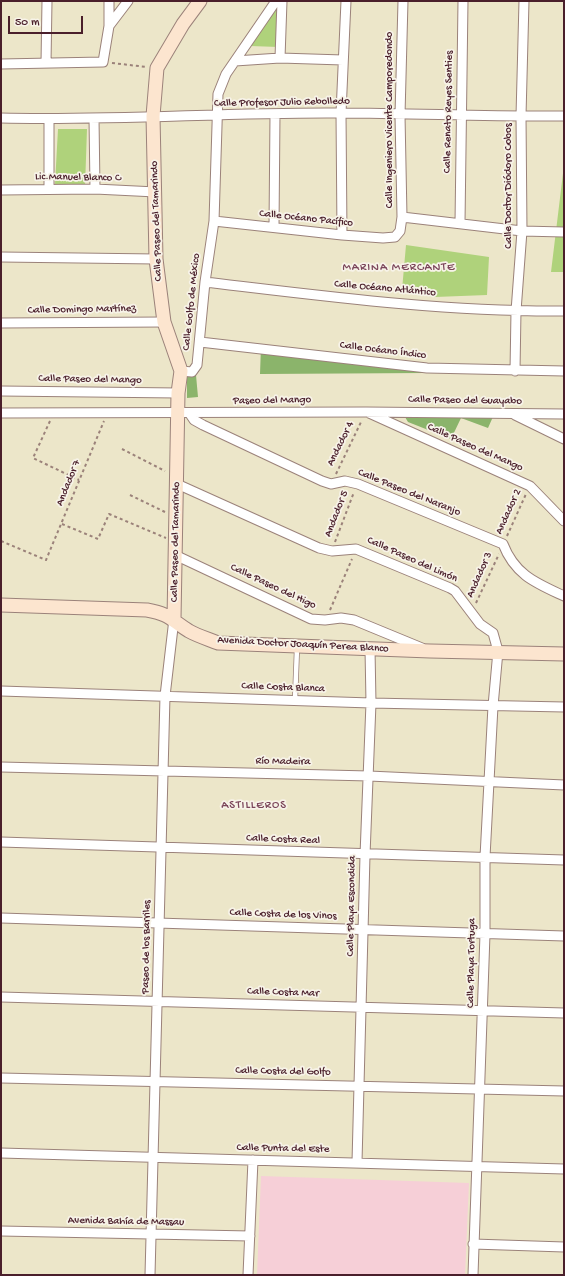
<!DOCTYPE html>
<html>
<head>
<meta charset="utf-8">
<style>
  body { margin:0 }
  #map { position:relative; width:565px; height:1276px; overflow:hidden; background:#ece6c9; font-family:"Gochi Hand",sans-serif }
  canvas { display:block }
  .frame { position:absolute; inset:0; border:2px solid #4a1f2b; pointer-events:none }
  .scale { position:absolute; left:8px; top:16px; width:75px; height:18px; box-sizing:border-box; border:2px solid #4a1f2b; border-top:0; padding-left:5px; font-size:12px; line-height:14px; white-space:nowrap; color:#4a1f2b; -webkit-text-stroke:3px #f7f3e8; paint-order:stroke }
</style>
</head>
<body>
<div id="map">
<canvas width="565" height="1276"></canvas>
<div class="frame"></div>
<div class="scale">50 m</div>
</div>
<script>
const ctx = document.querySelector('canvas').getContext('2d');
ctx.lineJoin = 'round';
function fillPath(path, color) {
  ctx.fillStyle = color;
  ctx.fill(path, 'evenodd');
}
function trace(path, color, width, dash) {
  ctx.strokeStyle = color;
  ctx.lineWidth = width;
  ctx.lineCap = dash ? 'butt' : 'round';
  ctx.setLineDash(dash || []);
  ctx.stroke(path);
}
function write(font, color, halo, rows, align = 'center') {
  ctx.font = font + ' "Gochi Hand",sans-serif';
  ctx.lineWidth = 3.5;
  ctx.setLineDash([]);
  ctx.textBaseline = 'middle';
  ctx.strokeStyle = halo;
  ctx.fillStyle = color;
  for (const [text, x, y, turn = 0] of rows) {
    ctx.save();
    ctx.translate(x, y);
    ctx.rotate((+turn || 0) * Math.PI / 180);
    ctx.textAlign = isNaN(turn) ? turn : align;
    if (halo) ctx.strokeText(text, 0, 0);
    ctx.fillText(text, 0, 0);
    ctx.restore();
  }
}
fillPath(new Path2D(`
  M261,1176l208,7 -4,92h-208z`), '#f6cfd7');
fillPath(new Path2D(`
  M278,5l1,42 -29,-1z
  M58,129h29l-2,58 -30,-3z
  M564,165v107h-13z
  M406,245l83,12 -2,38 -52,2 -33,-7z`), '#afd27b');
fillPath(new Path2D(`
  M261,346l163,18 1,9 -165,1z
  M196,375l2,22 -11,1v-22z
  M417,409l79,1 -8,18 -27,-10 -10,21 -43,-17 -3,-5z`), '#8bb46b');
const lane = new Path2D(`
  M295,700l2,-52`);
const street = new Path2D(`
  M109,26l19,-25
  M280,58l2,-57
  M235,61l45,-3 63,2
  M46,63l1,-62
  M1,64l102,-2 6,-36v-25
  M1,118c113,3 226,-6 339,-5 75,0 149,4 224,3
  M94,118l1,71
  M49,189v-70
  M1,190l94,-1 61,3
  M402,217l120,14 42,1
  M214,221l128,14 41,3 12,-1 5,-6 2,-14 -2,-102 3,-114
  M460,223l3,-222
  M274,227l1,-113
  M342,235l-1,-122 5,-112
  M1,257l155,2
  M205,282c119,14 239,30 359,29
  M1,323l163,-1
  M200,342l227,26 137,3
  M181,371l11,1 5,-7 8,-83 9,-61 4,-127 8,-20 50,-73
  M515,371l1,-60 6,-80 -1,-115 3,-115
  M1,391l177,2
  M1,413l365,-1 198,2
  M369,413l161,73 34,35
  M190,414l4,6 9,5 119,56 9,3 14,-3 13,3 145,60c12,31 33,39 61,52
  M515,415l49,24
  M177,484l142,64 13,3 24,-2 94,39 5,3 25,33 13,9 5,18 -5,55 -8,151v77l-12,341
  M175,555l136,64 14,1 16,-2 13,2 68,28
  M1,691l370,12 193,4
  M1,767l368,9 195,9
  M1,842l563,18
  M1,918l563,18
  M1,997l563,16
  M1,1078l563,13
  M1,1153l563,16
  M357,1162l8,-307 6,-152 -1,-54
  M1,1231l249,5
  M473,1244l91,3
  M150,1275l15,-579 9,-77
  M248,1275l5,-115`);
const secondary = new Path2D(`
  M1,605l146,5c23,4 24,10 42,21 9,5 19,8 29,12l212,8 134,3
  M174,619l4,-226 3,-22 -17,-49 -8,-63 -3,-143 4,-48 26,-44 17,-23`);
trace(lane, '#9b827a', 6);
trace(street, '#9b827a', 11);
trace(secondary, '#9b827a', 15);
trace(new Path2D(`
  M112,63l35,4
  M50,421l-17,37 46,22
  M122,449l43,22
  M336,474l26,-54
  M130,495l35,17
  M62,524l36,15 11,-25 57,24
  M507,536l19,-42
  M1,541l45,19 58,-139
  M335,542l19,-50
  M476,603l23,-49
  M330,610l22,-51`), '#9b827a', 2, [3, 3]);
trace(lane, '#fff', 4.5);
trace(street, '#fff', 9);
trace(secondary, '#fce5cf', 13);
write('11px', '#4a1f2b', '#f7f3e8', [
  ["Calle Profesor Julio Rebolledo",282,103,-1],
  ["Calle Renato Reyes Senties",449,112,-89],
  ["Calle Ingeniero Vicente Camporedondo",390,120,-90],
  ["Lic.Manuel Blanco C",78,178,1],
  ["Calle Doctor Diódoro Cobos",509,186,-90],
  ["Calle Océano Pacífico",306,219,6],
  ["Calle Paseo del Tamarindo",157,221,-92],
  ["Calle Océano Atlántico",385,289,5],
  ["Calle Golfo de México",192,302,-84],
  ["Calle Domingo Martínez",82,310,-1],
  ["Calle Océano Índico",383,351,7],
  ["Calle Paseo del Mango",90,380,1],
  ["Paseo del Mango",272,401,-1],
  ["Calle Paseo del Guayabo",465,401,1],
  ["Andador 4",341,444,-64],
  ["Calle Paseo del Mango",475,448,24],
  ["Andador 7",69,483,-68],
  ["Calle Paseo del Naranjo",409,493,22],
  ["Andador 2",509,512,-66],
  ["Andador 5",337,514,-69],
  ["Calle Paseo del Tamarindo",176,542,-89],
  ["Calle Paseo del Limón",412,560,24],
  ["Andador 3",480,575,-66],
  ["Calle Paseo del Higo",273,587,25],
  ["Avenida Doctor Joaquín Perea Blanco",303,645,3],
  ["Calle Costa Blanca",283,688,2],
  ["Río Madeira",283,762,1],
  ["Calle Costa Real",283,840,2],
  ["Calle Playa Escondida",352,906,-89],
  ["Calle Costa de los Vinos",283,915,2],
  ["Paseo de los Barriles",147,947,-89],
  ["Calle Playa Tortuga",472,963,-89],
  ["Calle Costa Mar",283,993,2],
  ["Calle Costa del Golfo",283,1072,1],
  ["Calle Punta del Este",283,1149,1],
  ["Avenida Bahía de Massau",126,1222,1]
]);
ctx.letterSpacing = '1px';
write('12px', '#7b455a', '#f7f3e8', [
  ["MARINA MERCANTE",399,268],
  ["ASTILLEROS",254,806]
]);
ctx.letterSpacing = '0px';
</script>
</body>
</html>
